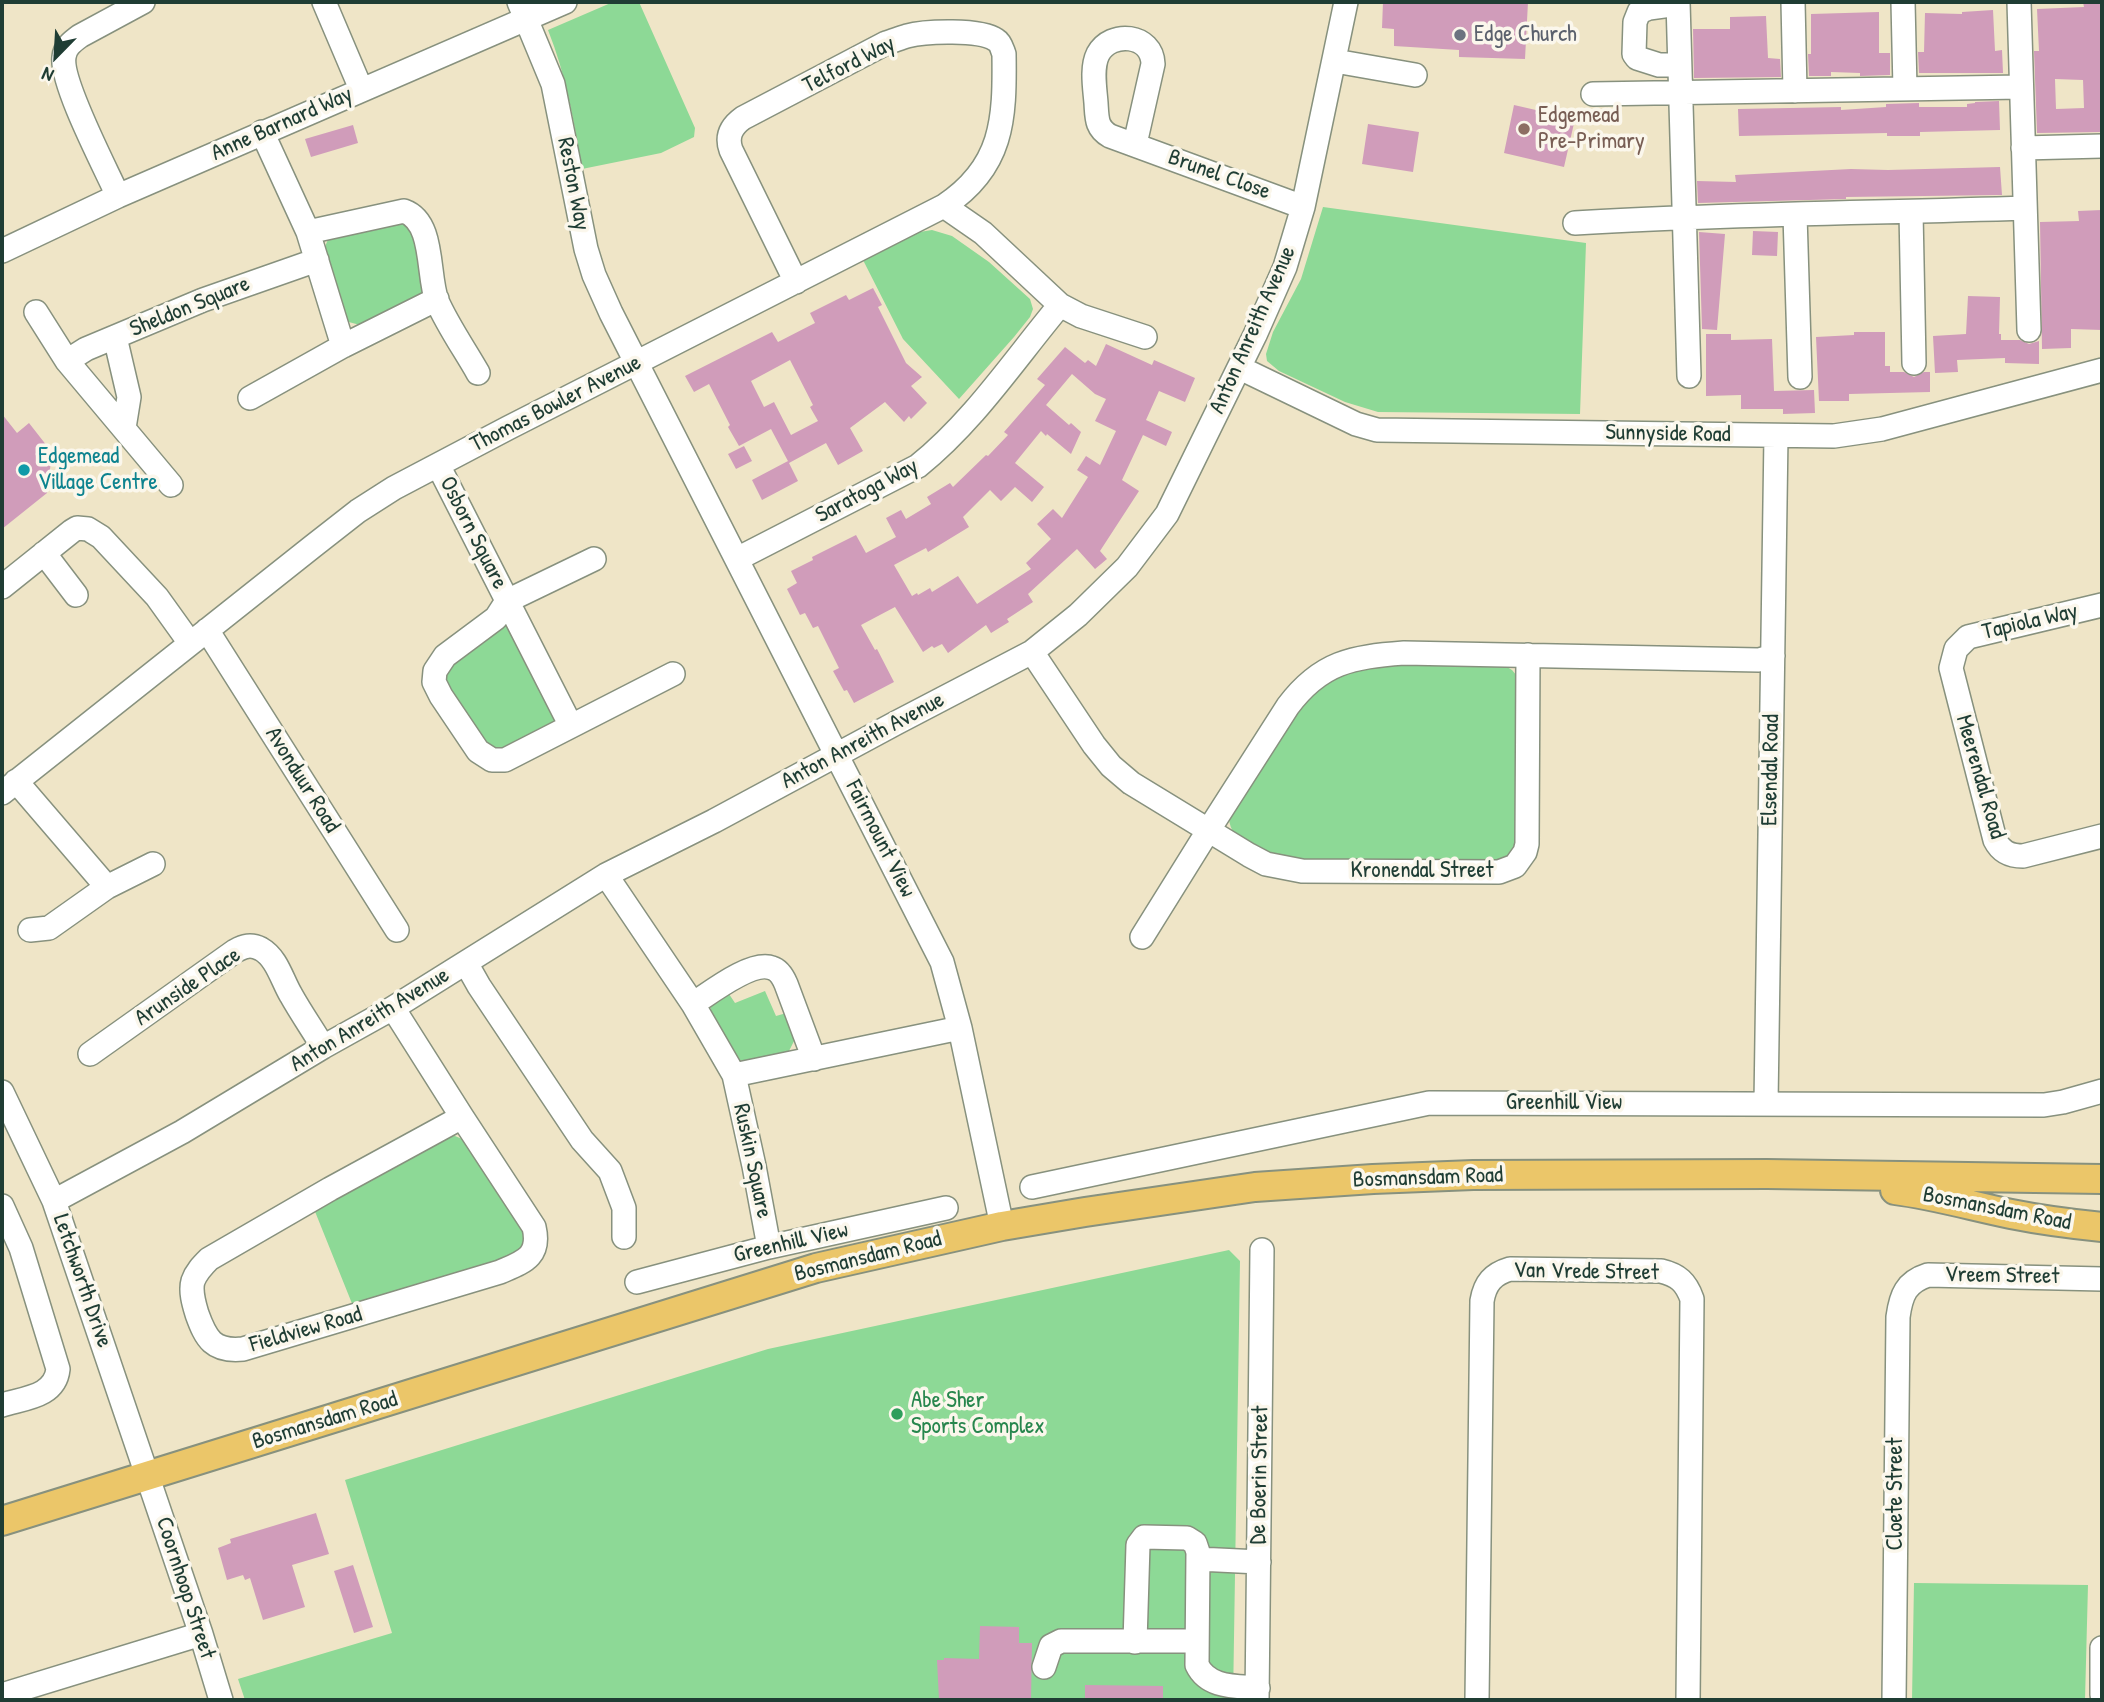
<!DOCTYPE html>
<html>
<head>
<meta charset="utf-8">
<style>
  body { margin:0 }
  #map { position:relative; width:2104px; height:1702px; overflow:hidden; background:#efe5c7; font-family:"Patrick Hand",sans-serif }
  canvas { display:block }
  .frame { position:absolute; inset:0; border:4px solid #1f3d34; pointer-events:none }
  .north { position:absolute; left:21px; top:21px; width:70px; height:70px; -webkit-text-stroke:5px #fbf7ec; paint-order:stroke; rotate:204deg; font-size:19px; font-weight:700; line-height:28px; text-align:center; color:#1f3d34 }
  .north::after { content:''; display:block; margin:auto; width:24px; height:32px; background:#1f3d34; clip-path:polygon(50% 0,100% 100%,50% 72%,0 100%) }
</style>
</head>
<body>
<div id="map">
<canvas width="2104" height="1702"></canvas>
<div class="frame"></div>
<div class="north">N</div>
</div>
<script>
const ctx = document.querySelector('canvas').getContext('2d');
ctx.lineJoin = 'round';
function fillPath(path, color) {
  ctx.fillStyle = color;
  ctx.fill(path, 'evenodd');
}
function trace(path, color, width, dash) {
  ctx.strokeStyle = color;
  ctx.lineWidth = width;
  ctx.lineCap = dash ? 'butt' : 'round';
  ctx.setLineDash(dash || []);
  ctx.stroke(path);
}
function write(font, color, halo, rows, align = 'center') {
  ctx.font = font + ' "Patrick Hand",sans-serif';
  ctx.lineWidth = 7;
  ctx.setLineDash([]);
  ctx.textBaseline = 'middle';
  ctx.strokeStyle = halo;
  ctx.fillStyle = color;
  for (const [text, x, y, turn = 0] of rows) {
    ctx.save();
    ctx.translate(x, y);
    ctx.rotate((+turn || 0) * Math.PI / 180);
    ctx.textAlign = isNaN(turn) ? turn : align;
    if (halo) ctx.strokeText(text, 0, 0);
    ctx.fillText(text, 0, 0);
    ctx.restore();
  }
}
fillPath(new Path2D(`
  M613,2h26l56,126 -1,9 -33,16 -79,16c-8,-48 -16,-94 -34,-139z
  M1323,207l263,36 -6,171 -202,-2 -33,-10 -66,-31 -12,-10 -1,-7 7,-22 28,-53z
  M402,221l14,9 9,64 -65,31 -15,-4 -21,-72 5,-12z
  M932,230l20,6 37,26 41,37 3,10 -3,8 -16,20 -55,62 -56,-60 -41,-81 45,-24z
  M503,624l5,1 48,90 -4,11 -4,4 -55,23 -51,-69v-11z
  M1386,663l116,1 10,6 5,6 1,168 -13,18 -224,-2c-20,-7 -51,-17 -52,-42l73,-117 37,-28z
  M727,991l8,12 30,-12 11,25 14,-4 5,27 -6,12 -5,4 -38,7 -11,-4 -25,-42 1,-12z
  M455,1136l12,5 57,85 2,15 -7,10 -35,19 -129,41 -41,-102 131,-72z
  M1229,1250l11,11 -7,439h-988l-7,-21 154,-46 -47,-153 423,-131z
  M1914,1583l174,2 -3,115h-173z`), '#8dd996');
fillPath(new Path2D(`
  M1383,2h145l-3,57 -66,-2v-7l-65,-4v-17l-12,-1z
  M2083,2h19v130l-65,1 -3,-82h5l-2,-42 47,-2zM2055,79l28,1 1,28 -28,1z
  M1993,10l2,41 7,-1 1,23h-84l-1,-21h6l1,-39 37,1v-2z
  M1879,12v41h11v22l-30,1v-3l-29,-1v4h-22l-1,-22h3v-40z
  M1766,16l2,42 12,1 1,18 -87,1 -1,-49h37v-12z
  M1999,101l1,29 -80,2v4h-33v-3l-148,3 -1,-27 103,-2v3l45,-3v-3l33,-1v4h48v-3l8,-1v-1z
  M1514,105l61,14 -11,48 -60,-14z
  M1368,124l51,8 -6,40 -51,-8z
  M353,125l5,18 -47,14 -6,-18z
  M2000,167l2,28 -156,2v2l-148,4 -1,-22 39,1 -1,-7 116,-6 37,1z
  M2102,210v120l-31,-1v19l-29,1 -2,-127 39,-1 -1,-10z
  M1753,231l25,1 -1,24 -25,-1z
  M1699,232l26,2 -8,96 -15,-1z
  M873,288l9,17 -4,2 28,56 16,14 -11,9 16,17 -16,16 -2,-3 -5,6 -19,-20 -35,26 13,23 -25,14 -12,-22 -37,20 -18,-34 -32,17 -11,-19 2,-2 -21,-41 -15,8 -9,-16 87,-44 6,10 37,-19 -5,-10 36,-18 3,5zM790,360l23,45 -3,2 8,14 -27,14 -17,-33 -10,5 -13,-26z
  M1968,296l32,1 -1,37h2v6h19l9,4 10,-3v23l-34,-1v-5l-48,2 1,12 -23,1 -2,-37 33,-2z
  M1854,332h31v34h5v6h14l10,5 10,-5h6v20l-81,2v7h-30l-3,-64 38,-2z
  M1706,334h25v6l41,-1 2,52 40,-1 1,23 -32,1v-5h-42v-14l-35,1z
  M1106,344l46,21 2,-5 41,18 -10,24 -26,-11 -13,29 26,12 -6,14 -23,-11 -21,45 17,11 -39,60 7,8 -12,10 -18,-20 -49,45 5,8 -26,17 2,3 -18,11 -5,-8 -38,28 -6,-9 -8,4 -2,-2 -9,6 -28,-45 -34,18 14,25 2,-1 17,33 -40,21 -7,-13 -3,1 -11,-20 6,-3 -21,-42 -5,2 -8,-15 -5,2 -13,-26 10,-6 -6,-12 22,-11 -1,-3 44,-22 10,18 30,-16 -10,-19 15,-8 5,9 25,-15 -4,-7 23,-14 3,4 33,-32 2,1 20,-21 -4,-3 41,-47 -8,-6 28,-32 20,16 3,-3 8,6zM1072,374l23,20 11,5 -11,22 21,10 -16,34 -14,-9 -9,14 11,7 -26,41 -9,-9 -16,15 14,15 -25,24 5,6 -54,35 -19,-28 -26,16 -2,-4 -12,7 -1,-2 -5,3 -18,-31 32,-17 2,4 41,-25 -6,-10 27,-27 11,11 14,-14 17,15 12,-15 -29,-24 26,-32 5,5 1,-2 24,20 10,-22 -10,-9 -2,2 -23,-20z
  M2,414l15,19 12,-10 18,23 -5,4 9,11 -4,32 -45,36z
  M744,446l8,15 -16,8 -8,-15z
  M788,461l10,20 -36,19 -10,-20z
  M316,1513l13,41 -37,11 13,42 -42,13 -13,-42 -5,2 -2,-5 -16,5 -9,-32 13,-5 -1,-4z
  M353,1565l20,62 -19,6 -20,-62z
  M980,1626l39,1v16h13l-1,57h-92l-2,-40h7v-2l35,1z
  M1085,1685l78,1v14h-78z`), '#d09cba');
const minor = new Path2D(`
  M324,2l37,87
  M519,2l34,82 33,165 8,26 17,38 331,649 18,66 42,198
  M1678,2l11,374
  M1793,2l2,89
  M1903,2l2,87
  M2019,2l10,328
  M1678,4l-29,4 -10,4 -4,10 -1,32 3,4 22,7h20
  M1335,61l80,14
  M1593,94l428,-7
  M262,132l46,100 35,114
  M1135,144l18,-80c-1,-30 -42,-34 -55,-10 -7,14 -3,35 -2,49 1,15 0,25 14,33l193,71
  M2023,148l79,-2
  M118,196c-12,-27 -58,-114 -54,-139 1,-10 8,-15 16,-21l63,-34
  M1911,212l3,151
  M1795,215l5,162
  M1575,223c150,-9 300,-10 450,-15
  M308,232l96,-21c31,11 23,64 33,90 11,25 28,49 41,72
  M2,251l116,-55 447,-194
  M796,282l-65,-132c-5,-14 1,-24 12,-32l143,-75c7,-2 14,-5 21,-7 18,-5 74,-7 89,4 5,3 6,9 8,14 1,66 -1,113 -60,152
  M36,312l31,49 104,124
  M115,337l14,60 -5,31
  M67,361l19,-12 117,-49 114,-40
  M1240,368l116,56 21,6 457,6 48,-7 220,-59
  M250,398l93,-52 94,-47
  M438,465l133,261
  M44,553l32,42
  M594,559l-87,42 -11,17 -51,38 -10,15 -1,11 7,14 37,55 14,9h13l168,-86
  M737,559l181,-93c56,-45 96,-106 142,-161
  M2,587l70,-56 5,-3 11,1 13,8 56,60 33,46
  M2102,605l-134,32 -12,12 -5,19 44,172c6,12 15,16 28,16l79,-20
  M207,630l190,300
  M1032,652l62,93 17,21 20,17 118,72 17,9 36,7 197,1 16,-6 10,-14 2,-8 1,-189
  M16,781l91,106
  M2,793l310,-246 46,-36 36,-23 114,-60 436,-222 39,27 77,72 21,11 64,21
  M606,875l87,129 41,71 20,91 15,81
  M30,930l19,-2 58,-41 46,-23
  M1142,937l66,-106 80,-125c33,-44 64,-49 116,-53l355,7 14,-4
  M466,963l13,23 103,154 28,31 14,37v29
  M693,1004c17,-11 59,-44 79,-36 7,2 11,9 14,16l28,75
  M393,1008l69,109 72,110c7,30 -11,35 -34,45l-257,77c-30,3 -37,-10 -46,-35 -3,-10 -7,-23 -4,-33 3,-9 9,-15 16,-22l121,-70 132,-72
  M90,1054l145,-103c9,-5 16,-7 26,-2 16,9 21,31 30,46 10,18 22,35 32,52
  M734,1075l226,-47
  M2,1092l52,109 147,433 20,66
  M1766,1103l10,-667
  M1032,1187l397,-84 615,2 19,-3 39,-11
  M54,1201l128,-69 141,-85 70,-39 213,-133 108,-54 182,-98 136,-71 46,-37 49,-48 40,-53 88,-179 30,-68 18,-60 43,-205
  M2,1206l19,42 37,121c-3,28 -34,29 -56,36
  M637,1282l132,-35 177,-39
  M1198,1559l61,3
  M1135,1642l3,-97 6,-8 43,1 8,5 3,9 -1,113c11,23 38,21 61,23
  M2102,1648v47
  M1044,1667l7,-21 10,-5h135
  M2,1695l199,-61
  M1257,1700l5,-450
  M1477,1700l5,-399c3,-18 11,-27 28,-32l151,2c17,4 25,11 31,28l-4,401
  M1894,1700l4,-383c3,-22 8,-35 30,-42l174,4`);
const major = new Path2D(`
  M1895,1190c39,5 77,16 116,24 30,6 61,10 91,13
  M2,1521l814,-253 186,-42 83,-14 170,-25 118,-8 100,-4 294,-1 335,5`);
trace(minor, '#87917e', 26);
trace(major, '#87917e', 32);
trace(minor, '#fff', 23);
trace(major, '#ebc669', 28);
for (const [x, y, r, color] of [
  [1460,35,7,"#6b7280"],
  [1524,129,7,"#8d6e63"],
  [24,470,7,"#0f9aa8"],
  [897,1414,7,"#2e9e5b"]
]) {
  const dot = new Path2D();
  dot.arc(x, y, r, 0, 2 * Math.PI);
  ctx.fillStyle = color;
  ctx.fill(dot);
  trace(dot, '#fbf7ec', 2.5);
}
write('23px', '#5b616d', '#fbf7ec', [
  ["Edge Church",1474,35]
], 'left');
write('23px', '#1f3d34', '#fbf7ec', [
  ["Telford Way",849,65,-27],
  ["Anne Barnard Way",282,124,-24],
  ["Brunel Close",1219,175,20],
  ["Reston Way",573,184,79],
  ["Sheldon Square",190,307,-22],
  ["Anton Anreith Avenue",1253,330,-66],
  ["Thomas Bowler Avenue",556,404,-27],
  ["Sunnyside Road",1668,434,1],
  ["Saratoga Way",867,491,-28],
  ["Osborn Square",473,533,63],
  ["Tapiola Way",2030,622,-13],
  ["Anton Anreith Avenue",863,741,-28],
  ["Elsendal Road",1771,770,-89],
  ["Meerendal Road",1980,777,74],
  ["Avonduur Road",302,780,58],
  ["Fairmount View",880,839,63],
  ["Kronendal Street",1422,871],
  ["Arunside Place",188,987,-34],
  ["Anton Anreith Avenue",370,1020,-31],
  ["Greenhill View",1564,1103],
  ["Ruskin Square",752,1161,78],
  ["Bosmansdam Road",1428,1178,-2],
  ["Bosmansdam Road",1997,1209,11],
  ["Greenhill View",791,1243,-13],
  ["Bosmansdam Road",868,1257,-14],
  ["Van Vrede Street",1586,1272,1],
  ["Vreem Street",2002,1276,1],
  ["Letchworth Drive",82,1281,71],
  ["Fieldview Road",306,1330,-16],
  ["Bosmansdam Road",325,1421,-17],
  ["De Boerin Street",1260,1475,-89],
  ["Cloete Street",1896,1494,-90],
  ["Coornhoop Street",185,1588,72]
]);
write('23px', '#785e54', '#fbf7ec', [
  ["Edgemead",1538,116],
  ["Pre-Primary",1538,142]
], 'left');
write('23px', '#0d838f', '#fbf7ec', [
  ["Edgemead",38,457],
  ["Village Centre",38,483]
], 'left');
write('23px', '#27864d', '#fbf7ec', [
  ["Abe Sher",911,1401],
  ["Sports Complex",911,1427]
], 'left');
</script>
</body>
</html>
